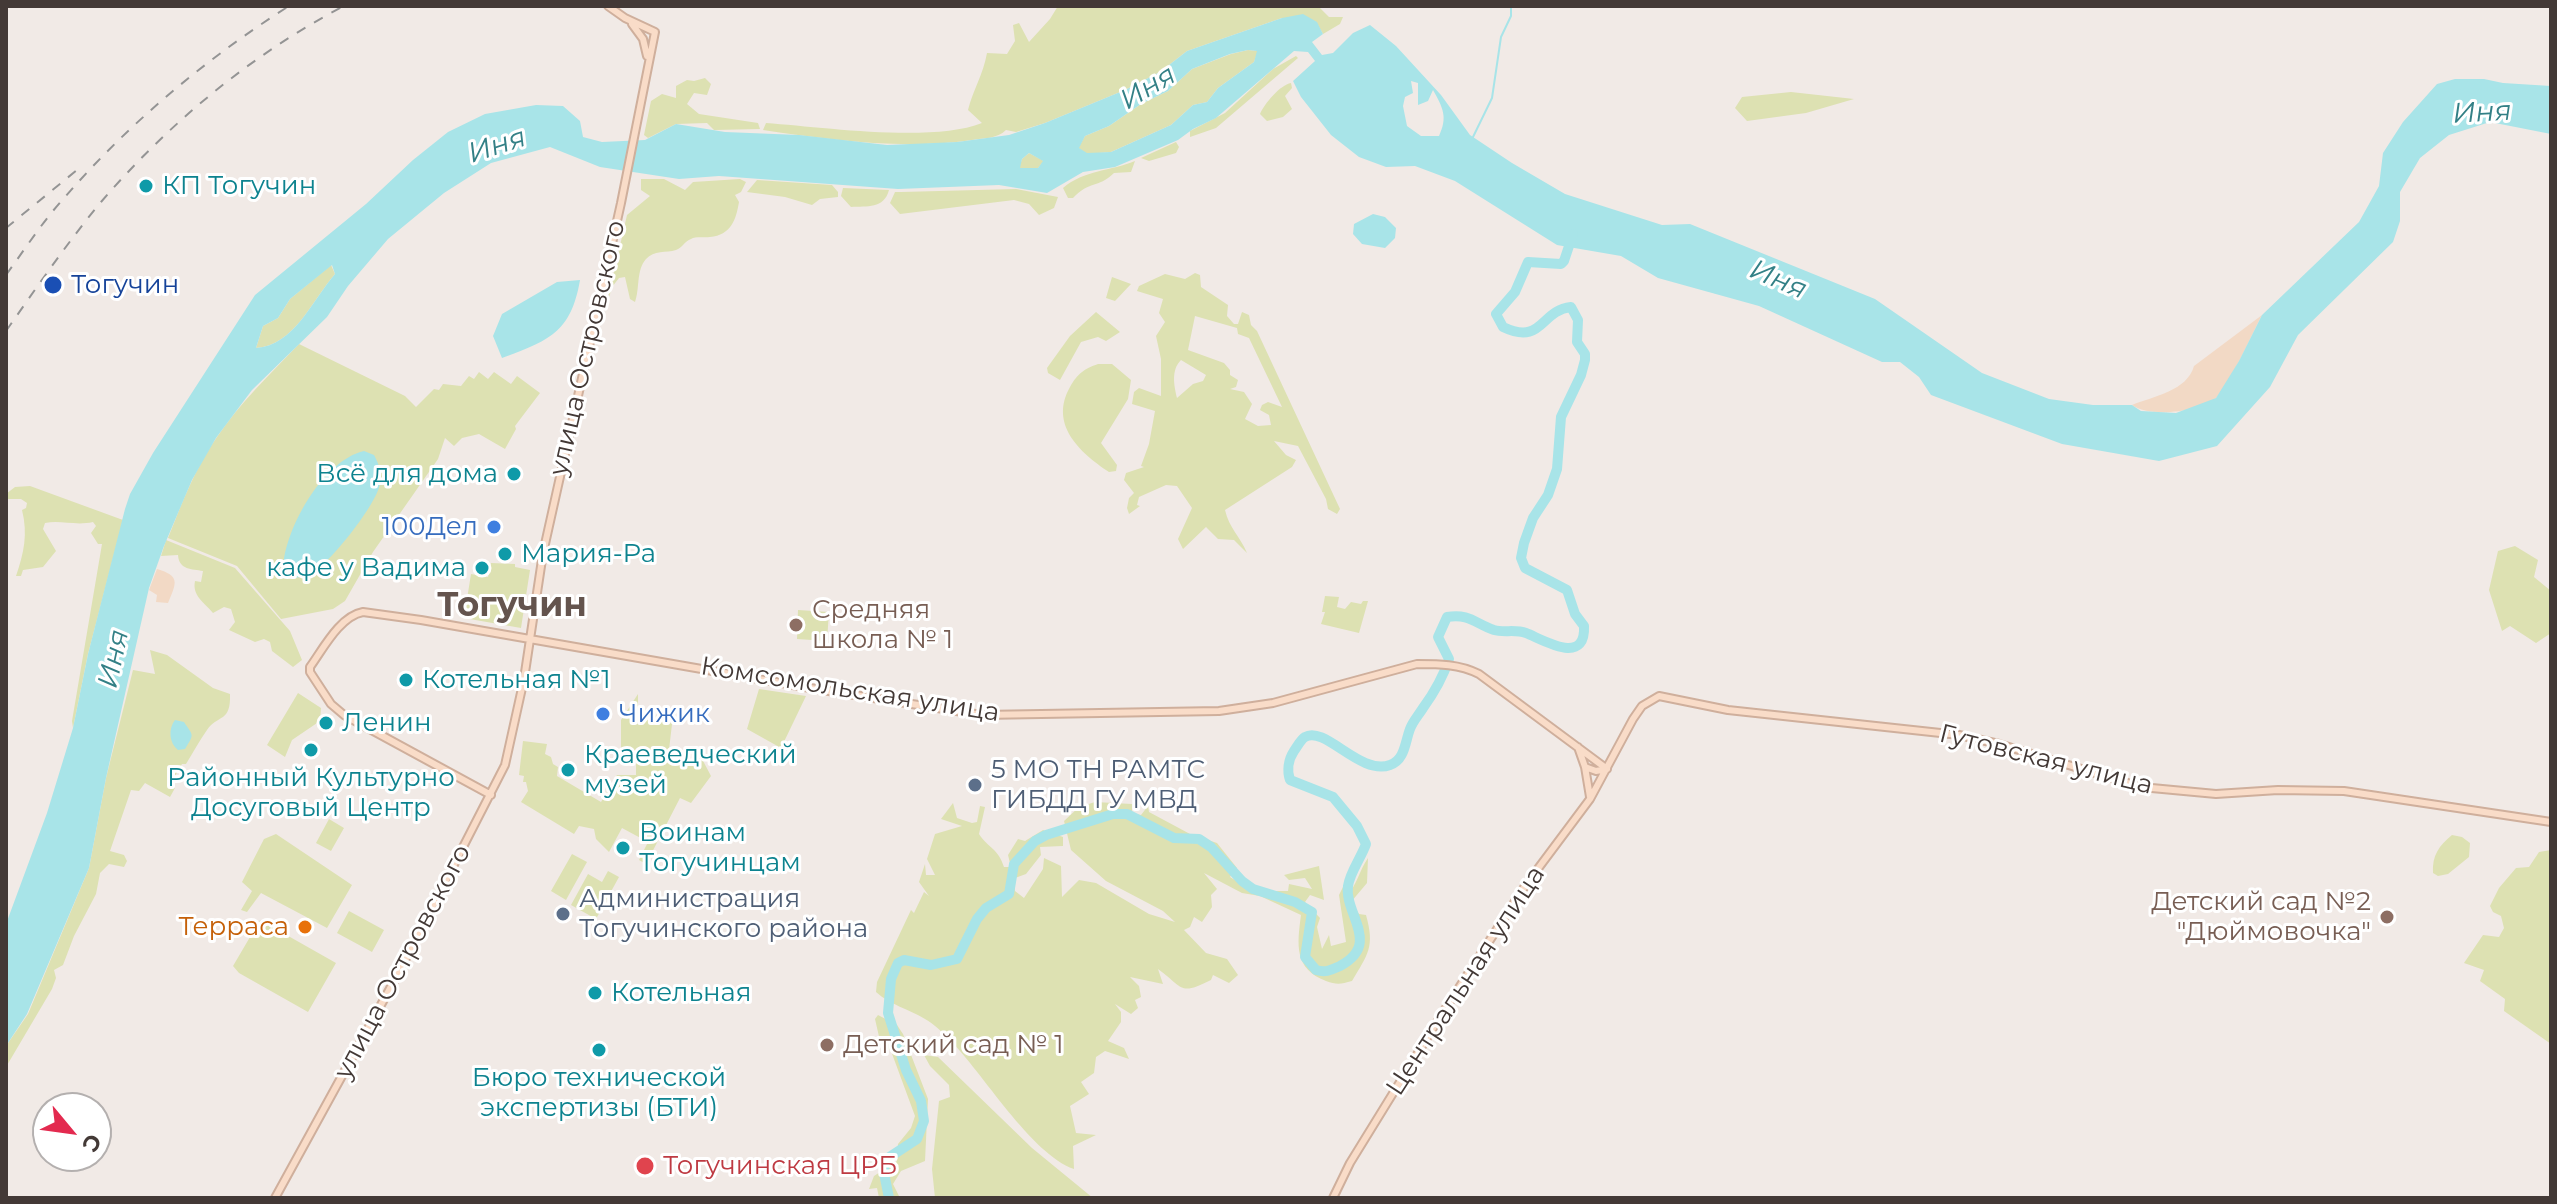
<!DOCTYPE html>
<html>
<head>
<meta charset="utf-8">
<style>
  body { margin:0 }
  #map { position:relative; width:2557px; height:1204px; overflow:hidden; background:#f1eae6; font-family:Montserrat,sans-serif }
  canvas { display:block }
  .frame { position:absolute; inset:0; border:8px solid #433936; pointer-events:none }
  .north { position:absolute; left:32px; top:1092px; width:80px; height:80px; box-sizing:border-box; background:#fff; border:2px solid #b4b0af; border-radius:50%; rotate:119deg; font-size:22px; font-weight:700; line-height:32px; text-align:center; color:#433936 }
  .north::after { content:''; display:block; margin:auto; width:28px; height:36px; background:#e32a4f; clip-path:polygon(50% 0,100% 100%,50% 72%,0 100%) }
</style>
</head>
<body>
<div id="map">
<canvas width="2557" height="1204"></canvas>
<div class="frame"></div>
<div class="north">С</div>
</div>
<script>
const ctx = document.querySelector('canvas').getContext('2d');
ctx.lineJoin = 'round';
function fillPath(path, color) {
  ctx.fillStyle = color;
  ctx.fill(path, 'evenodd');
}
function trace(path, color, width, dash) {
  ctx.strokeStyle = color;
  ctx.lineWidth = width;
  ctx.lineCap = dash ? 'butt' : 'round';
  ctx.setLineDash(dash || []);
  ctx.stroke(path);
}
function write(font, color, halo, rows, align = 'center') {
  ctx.font = font + ' Montserrat,sans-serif';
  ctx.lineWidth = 6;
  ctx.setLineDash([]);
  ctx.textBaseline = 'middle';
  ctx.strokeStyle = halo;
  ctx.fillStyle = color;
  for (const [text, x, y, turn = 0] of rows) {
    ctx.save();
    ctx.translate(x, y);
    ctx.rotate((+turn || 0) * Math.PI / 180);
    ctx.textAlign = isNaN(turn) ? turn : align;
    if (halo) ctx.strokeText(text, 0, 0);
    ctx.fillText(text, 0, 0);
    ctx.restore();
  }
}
fillPath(new Path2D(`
  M1058,6h260l11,11h14l-3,7 -17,10 -7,-12 -34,-4 -95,33 -27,21 -35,18 -80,33 -29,9 -10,-2c-9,9 -22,8 -34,10 -70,10 -140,0 -209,-10l3,-7c56,4 166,20 216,0l-14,-13c5,-20 15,-35 19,-57l20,1 8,-13 -2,-16 6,-2 10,19 21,-23z
  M1248,50l10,1 -4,11 -36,26 -11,14 -14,3 -22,20 -60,27 -24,2 -9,-6 7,-12 24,-10 32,-22 27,-13 24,-22 39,-15z
  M1296,56l2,2 -82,70 -26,9v-6l35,-18 48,-44z
  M705,78l6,6 -4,11 -13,-2 -7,11 12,10 59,9 2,6 -46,1 -7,-7 -31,1 -28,14 -4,-3 7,-34 11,-7 14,4v-12l11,-6 7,1z
  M1291,83l1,5 -7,8 7,13 -9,8 -16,4 -7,-7c5,-11 20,-29 31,-31z
  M1791,92l63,7 -48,14 -59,8 -12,-13 7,-11z
  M1176,142l3,5 -3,6 -27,8 -8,-3z
  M1029,153l15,8 -6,7h-19l3,-9z
  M1135,161l-4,11 -17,1c-17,16 -24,7 -41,25h-5l-5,-10c21,-18 48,-17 72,-27z
  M641,179h23l21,11 8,-8 47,-3 6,3 -5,10 -6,3 4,7c-3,18 -8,33 -29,35 -6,1 -14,-1 -19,2 -6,2 -9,9 -15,11 -10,3 -22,0 -30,9 -10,11 -6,30 -11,43l-5,-3 -5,-22 -6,1 -7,9 -7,24 22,-96 23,-19 -9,-6z
  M757,180l75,5 6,7v5l-18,2 -8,6 -27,-8 -38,-5z
  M843,188l46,2c-5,19 -22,16 -38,17l-10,-11z
  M1016,189l42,8 -4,11 -15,7 -10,-11 -15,-4 -114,14 -10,-11 5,-11h6z
  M331,265l4,9c-22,25 -41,72 -79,74l7,-22 15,-8 12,-19z
  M1195,273l5,2 1,12 27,18 -1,11 7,8h4l4,-12 7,3 2,10 6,6 83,178 -3,5 -9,-5 -2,-10 -28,-53 -24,-5 12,14 10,5 -4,7 -67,43c4,18 15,26 22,43l-13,-13 -16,-1 -12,-12 -23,22 -5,-10 14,-31 -15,-22 -11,-1 -27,12 -2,8 3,1 -11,8 -2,-6 2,-10 5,-5 -10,-13 2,-7 18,-6 -3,-1 8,-22 6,-33 -23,-7 2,-12 5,-4 22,8v-37l-5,-23 9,-14 -6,-9 4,-14 -26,-8 2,-5 26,-12 20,5zM1195,316l42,12 1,6 11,4 33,69 -14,-5 -6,3 -2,5 9,5 2,10 -13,1 -13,-7 7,-15 -8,-12 -14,-3 6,-2 2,-7 -8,-5v-5l-6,-7 -36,-13zM1181,360l25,15 -3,6 -10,3 -16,14c-3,-13 -6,-28 4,-38z
  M1112,277l19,7 -16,17 -9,-3z
  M1096,312l24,20 -14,9 -8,-4 -17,5 -21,38 -12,-7 -1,-5 23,-32z
  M299,344l106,52 11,11 18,-18 5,1 4,-6 18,2 8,-10 5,3 5,-7 9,7 6,-7 17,12 6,-8 23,17 -25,33 1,3 -11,20 -26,-15 -17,4 -8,8 -9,-8 -7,21 -65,93 -28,49 -12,8 -52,10 -44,-53 -69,-28c14,-35 27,-70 49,-101 23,-34 53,-63 82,-93z
  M1098,364h14l19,16 -3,19 -27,44 16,22 -1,6 -7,1c-30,-20 -60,-48 -39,-85 8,-14 14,-18 28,-23z
  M30,486l93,34 -35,134 -15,74 -1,-7 30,-177h-4l-7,-11 5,-7 -3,-4c-17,4 -32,-2 -48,1l-2,6 13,22 -13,16 -20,3 -2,6h-5c8,-23 12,-42 6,-66l4,-2 1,-5 -6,-4h-15v-5l9,-7z
  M166,540l69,28 55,63 12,29 -9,7 -21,-16 -2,-9 -6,-3 -9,3 -26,-12 6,-8 -4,-13 -7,-2 -11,6c-9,-11 -21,-17 -18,-32l6,1 2,-11c-11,-2 -24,-1 -25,-16l-17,1z
  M2515,546l23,14 -4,17 17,14v42l-15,10 -26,-17 -8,5 -13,-41 9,-39z
  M491,563l24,1v3l15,3 -9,58 -57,-10 7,-44 17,3z
  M1325,596l14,1 -2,10 8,2 6,-7 10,2 2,-3h5l-9,32 -38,-9 4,-12h-3z
  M798,610l31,2 -2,29 -30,-2z
  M150,650l17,5 46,33 17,6c1,29 -12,20 -23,36 -8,11 -14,23 -21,34h-4l-11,19 4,5 -5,9 -25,-14 -6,8 -8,-1 -21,61 14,4 3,6 -3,6 -15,-3 -9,9 -4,21 -22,42 -11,29 -9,5 2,8 -4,11 -46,78v-21l22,-32 61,-146 17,-90 27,-108 22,4z
  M759,689l47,7 -25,52 -34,-19z
  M298,693l23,15 -1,13 -28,19 -7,17 -18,-12z
  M638,694v12l34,18 -3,26 20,10 12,-3 10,19 -20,27 -11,-5 -34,66 -7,-4 9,-18 -26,-14 -13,24 -13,-13 -2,-10 -15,-3 -5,8 -53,-32 7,-11 -2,-9h-3l1,-6 -5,-1 4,-34 24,3 -2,10 6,3 2,7 5,3 -1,9 44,26 16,-27h19v-16l-15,-10v-29z
  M1095,802l37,2v9l9,2 7,-9 1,6 41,22 27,9 20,25 -7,9 23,14h35l1,-7 23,5 -7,-11 -16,2 -5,-5 35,-9 5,34 -14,-5 -5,7 15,16 -3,9 5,22 7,-14 2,11 15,-4 -7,-47 8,-16v16c9,-8 13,-26 21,-37l-1,25 -16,19 8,12 7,1c9,32 2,39 -14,66 -11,3 -15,4 -26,0 -32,-12 -29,-36 -25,-66l-41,-19 -18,-3 -38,-20 13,16 -6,6 1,12 -10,15 -8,-5 -4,10 -6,3 22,23 21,6 11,16 -9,8 -16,-8 -2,5c-32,16 -27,8 -53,-11l5,15 -33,-7 9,9 2,11 -6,3 3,8 -7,6 -16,-10 6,8v10l-13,19 16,7 5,11 -24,-8 -9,6 -2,16 -13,9 8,12 -19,12 6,27 20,2 -23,11 1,23c-43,-15 -91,-96 -125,-130 -7,-7 -15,-15 -24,-20 -16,-10 -35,-14 -49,-27l1,-10 34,-72 3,3 10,-21 5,4 -10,-14 6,-18 1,11h9l-8,-16 8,-25 27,-8 -21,-7 12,-16 4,15 15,5 5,-1 3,-16 5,1 -6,27c10,15 19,14 25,33h7l-3,-12 10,-16 7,2 18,-11 20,7v9l-23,1 1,8 -15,19 -11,4v13l9,7 19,-29 1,-11 17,8 1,31 17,-17 17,3 53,31 26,8 -12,-11 -57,-30 -35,-31 -7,-29 15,-14z
  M329,819l15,9 -13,23 -15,-8z
  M276,834l76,51 -25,43 -66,-35 -14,19 -6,-2 11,-19 -10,-9 22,-43z
  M2452,835l10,2 8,6 -1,14 -21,17 -10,2 -5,-3c-1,-18 6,-27 19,-38z
  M2551,850v194l-47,-33 1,-12 -25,-18 4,-11 -20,-7 19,-28 16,2 5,-9 -3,-12 -8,-4 -3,-6 9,-18 17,-20 13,-1 10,-15z
  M572,854l15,8 -21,38 -15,-9z
  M608,871l11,6 -23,42 -25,-14 17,-31 14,8z
  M349,911l35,19 -12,22 -35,-19z
  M260,920l76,43 -28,49 -69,-39 -6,-7z
  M878,1015l19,10 6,9 25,65 -3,62 -24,10 -8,13 7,14h-21l-2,-10 -8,1 5,-13 23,-15 1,-17 13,-16 4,-12 -24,-65 -11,-10 -5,-22z
  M924,1055l14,2 94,91 61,50h-158l-3,-29 7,-68 11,-4 -1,-12 -19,-19z`), '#dde1b2');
fillPath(new Path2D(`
  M2262,315c-9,17 -34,73 -46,83 -17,14 -66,20 -84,7 22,-9 55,-14 62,-39z
  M157,569c23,7 20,13 11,34l-12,-1 1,-7 -8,-5z`), '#f2d9c5');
fillPath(new Path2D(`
  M1303,14l14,8 6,12 -11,8 10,13 11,-2 20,-20 17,-8 26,21 45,49 29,40 42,28 53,31 97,31 28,-1 185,75 107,74 67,26 44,6h39l9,6 35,2 40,-15 23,-37 23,-46 97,-93 20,-36 4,-33 20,-31 34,-38 18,-5h29l19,4 48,3v48l-61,-12 -41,13 -29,23 -20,34v29l-7,21 -95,93 -28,52 -53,59 -58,15 -97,-17 -131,-49 -12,-18 -19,-15h-18l-123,-56 -101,-28 -37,-22 -64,-11 -102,-64 -40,-15 -29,1 -27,-10 -28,-22 -30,-38 -8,-16 22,-20 -7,-9 -14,-1 -78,67 -23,11 -15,11 -63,27 -32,5 -36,21 -48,-8 -101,4 -179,-13 -40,3 -79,-12 -50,-20 -59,16 -47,30 -56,46 -40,47 -21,31 -75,73 -36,48 -24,42 -28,66 -15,42 -43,190 -17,90 -62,146 -21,32v-122l41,-111 26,-85 15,-74 37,-145 5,-15 23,-41 102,-158 111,-91 47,-44 35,-28 37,-18 51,-9 27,1 17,15 3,16 19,5 43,-2 31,-16 49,8 74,3 88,10 70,-3 52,-7 36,-12 80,-33 35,-18 27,-21 95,-33zM1248,50l9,1 -3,11 -36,26 -11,14 -14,3 -22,20 -60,27 -24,1 -8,-5 6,-12 24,-10 32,-22 27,-13 24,-22 38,-15zM1411,81l7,2v22l10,-4 5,-11c10,18 15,27 6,46h-18l-14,-10 -4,-20 2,-9 8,-4zM1029,153l14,8 -5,7h-18l2,-9zM332,265l3,9c-22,25 -41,72 -79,74l7,-22 15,-8 12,-19z
  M1373,214l12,3 11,11 -1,10 -10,10 -23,-4 -9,-10 1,-10z
  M580,280c-9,53 -32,61 -78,78l-9,-22 9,-22 55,-32z
  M364,451l10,4c5,9 8,18 6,29 -4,21 -49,78 -68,89 -10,5 -19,7 -29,0 -1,-41 40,-113 81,-122z
  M175,720l9,2c9,14 11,11 1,27l-7,1c-9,-7 -10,-21 -3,-30z`), '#a8e4e8');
trace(new Path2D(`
  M1473,137l19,-39 9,-61 10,-21v-10`), '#a8e4e8', 2);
trace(new Path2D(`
  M889,1198l-5,-25 1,-13 32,-21 7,-18 -3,-20 -15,-31 -18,-57 3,-34 7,-16 6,-3 27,5 26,-6 20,-40 9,-11 23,-14 5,-30 21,-23 11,-6 67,-21h14l47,24 25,1 12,8 31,34 11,8 42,13 17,10 -7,45 11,13c10,3 15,0 24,-4 42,-22 4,-52 8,-80 2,-14 13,-28 18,-42l-9,-18 -24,-29 -43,-17c-3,-9 -2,-20 4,-29 3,-4 7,-12 11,-14 20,-12 55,39 85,28 15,-5 15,-23 20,-36 3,-8 8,-13 13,-21 11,-15 20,-31 26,-49l-11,-22 9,-20c22,-4 29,7 47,13 10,3 21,-1 32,3 16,6 60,34 58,-7l-9,-12 -8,-24 -42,-22 -4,-10 3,-15 9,-25 15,-23 9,-26 4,-52 20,-42 4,-15v-6l-8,-12 1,-22 -7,-13c-31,3 -28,39 -68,20l-7,-13 19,-22 13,-30 33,2 3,-3 9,-27`), '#a8e4e8', 10);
const secondary = new Path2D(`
  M632,24l11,15 4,17
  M1578,747l7,20 5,30
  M1585,767l11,4 11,-2
  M491,795l-147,-80 -13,-11 -21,-32v-5c13,-18 30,-51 53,-55l58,8 395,69 166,26 237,-4 54,-8 144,-39c22,0 42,0 62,10l128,95
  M275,1198l124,-226 106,-207 19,-86 19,-126 78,-350 34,-171 -30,-14 -17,-12
  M1333,1198l17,-35 90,-146 85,-131 65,-87 43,-80 9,-13 17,-10 69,14 231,25 40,9 142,43 75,7 62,-4 66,1 207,31`);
trace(secondary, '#cfaf9c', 10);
trace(secondary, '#f9dcc8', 6);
trace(new Path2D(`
  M6,228l71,-58
  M6,275c19,-26 37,-54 59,-78 64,-74 142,-139 224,-191
  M6,331c31,-44 61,-88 95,-129 68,-79 151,-148 243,-196`), '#949494', 2, [10, 10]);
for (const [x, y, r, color] of [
  [146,186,8,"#0f9aa8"],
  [53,285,10,"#1a4fb4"],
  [514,474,8,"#0f9aa8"],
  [494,527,8,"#3f7fe0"],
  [505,554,8,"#0f9aa8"],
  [482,568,8,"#0f9aa8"],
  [796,625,8,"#8d6e63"],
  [406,680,8,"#0f9aa8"],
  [603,714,8,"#3f7fe0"],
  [326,723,8,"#0f9aa8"],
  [311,750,8,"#0f9aa8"],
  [568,770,8,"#0f9aa8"],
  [975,785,8,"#5c6f8a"],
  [623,848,8,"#0f9aa8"],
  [563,914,8,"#5c6f8a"],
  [2387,917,8,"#8d6e63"],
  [305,927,8,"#e8710a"],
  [595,993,8,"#0f9aa8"],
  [827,1045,8,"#8d6e63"],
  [599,1050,8,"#0f9aa8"],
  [645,1166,10,"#e0444e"]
]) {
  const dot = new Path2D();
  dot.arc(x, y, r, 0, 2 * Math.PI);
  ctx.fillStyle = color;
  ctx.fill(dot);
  trace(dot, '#fff', 3);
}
write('26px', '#0d838f', '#fff', [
  ["КП Тогучин",162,186],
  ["Всё для дома",498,474,"right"],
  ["Мария-Ра",521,554],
  ["кафе у Вадима",466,568,"right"],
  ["Котельная №1",422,680],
  ["Ленин",342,723],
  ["Краеведческий",584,755],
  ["музей",584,785],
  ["Районный Культурно",311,778,"center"],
  ["Досуговый Центр",311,808,"center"],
  ["Воинам",639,833],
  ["Тогучинцам",639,863],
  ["Котельная",611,993],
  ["Бюро технической",599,1078,"center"],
  ["экспертизы (БТИ)",599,1108,"center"]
], 'left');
write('26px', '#164399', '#fff', [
  ["Тогучин",71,285]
], 'left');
write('26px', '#433936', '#fff', [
  ["улица Островского",588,348,-77],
  ["Комсомольская улица",850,690,9],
  ["Гутовская улица",2046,760,14],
  ["улица Островского",403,962,-62],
  ["Центральная улица",1466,981,-57]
]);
write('26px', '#366cbe', '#fff', [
  ["100Дел",478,527],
  ["Чижик",619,714,"left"]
], 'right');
write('26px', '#785e54', '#fff', [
  ["Средняя",812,610],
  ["школа № 1",812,640],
  ["Детский сад №2",2371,902,"right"],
  ["\"Дюймовочка\"",2371,932,"right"],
  ["Детский сад № 1",843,1045]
], 'left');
write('26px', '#4e5e75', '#fff', [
  ["5 МО ТН РАМТС",991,770],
  ["ГИБДД ГУ МВД",991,800],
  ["Администрация",579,899],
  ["Тогучинского района",579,929]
], 'left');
write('26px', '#c56008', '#fff', [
  ["Терраса",289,927]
], 'right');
write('26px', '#be3a42', '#fff', [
  ["Тогучинская ЦРБ",663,1166]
], 'left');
write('italic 28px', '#338086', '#fff', [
  ["Иня",1148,88,-31],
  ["Иня",2482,113,-3],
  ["Иня",497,146,-18],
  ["Иня",1778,280,23],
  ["Иня",114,659,-78]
]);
write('bold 34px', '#64544e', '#fff', [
  ["Тогучин",512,606]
]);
</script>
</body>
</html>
